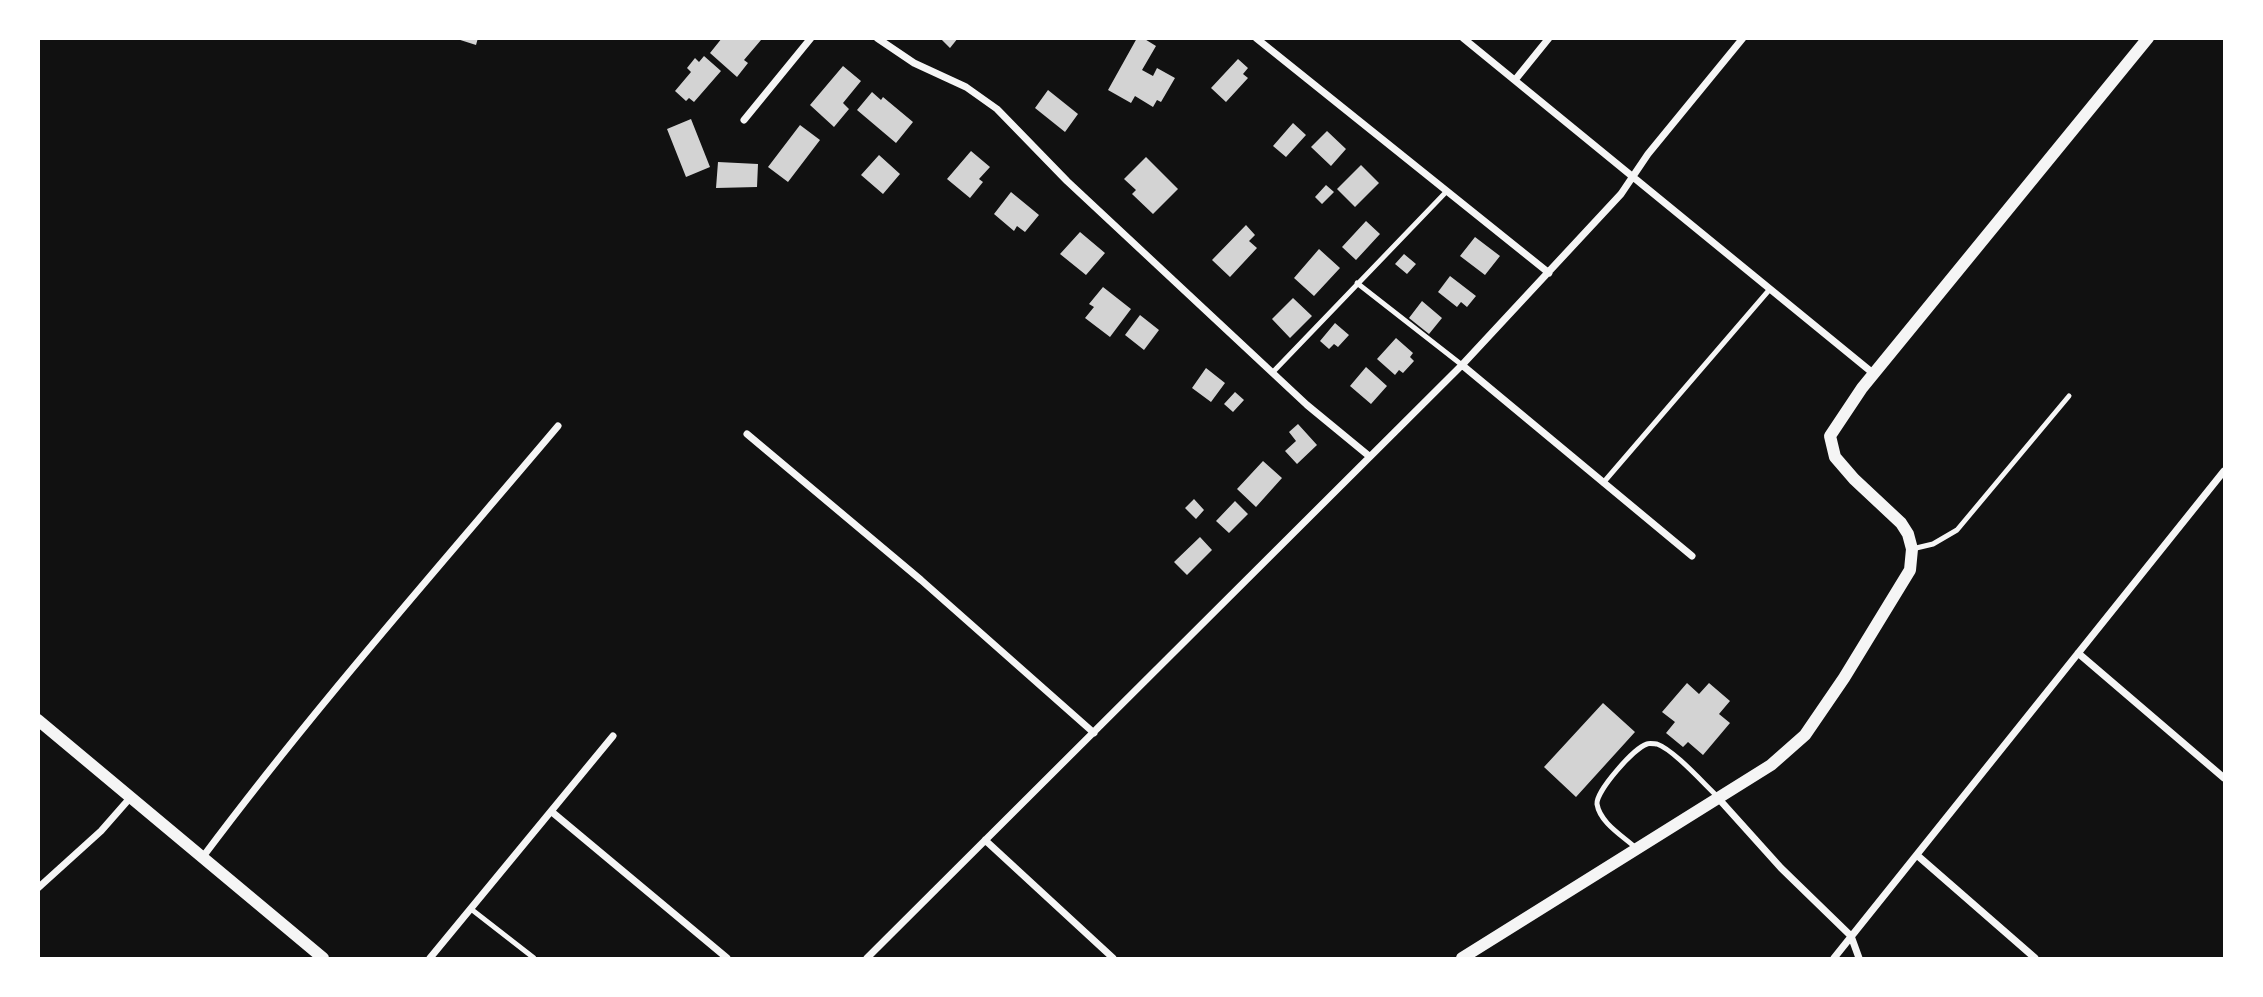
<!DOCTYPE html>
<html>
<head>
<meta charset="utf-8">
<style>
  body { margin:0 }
  #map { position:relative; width:2263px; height:997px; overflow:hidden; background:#111; font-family:"Sofia Sans Condensed",sans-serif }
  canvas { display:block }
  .frame { position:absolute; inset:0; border:40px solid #fff; pointer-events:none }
</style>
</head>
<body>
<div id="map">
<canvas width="2263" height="997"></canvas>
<div class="frame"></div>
</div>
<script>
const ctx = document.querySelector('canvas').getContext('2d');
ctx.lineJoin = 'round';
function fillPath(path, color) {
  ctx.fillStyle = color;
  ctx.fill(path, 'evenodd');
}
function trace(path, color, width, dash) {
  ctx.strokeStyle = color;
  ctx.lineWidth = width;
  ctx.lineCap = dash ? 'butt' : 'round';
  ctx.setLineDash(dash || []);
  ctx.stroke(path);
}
fillPath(new Path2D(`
  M454,38h24l-2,7z
  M722,38l39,2 -17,20 4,3 -11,14 -27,-24z
  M940,38h18l-8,10z
  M1137,38h6l13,8 -14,24 11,6 4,-8 18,10 -14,24 -4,-2 -4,7 -18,-11 -4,7 -23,-13z
  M704,56l17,15 -27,31 -5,-4 -3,3 -11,-10 16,-19 -4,-4 8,-10 4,4z
  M1238,59l10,9 -5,6 5,4 -22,24 -15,-14z
  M843,66l18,15 -18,22 6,6 -15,18 -24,-22z
  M1048,90l30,24 -13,18 -30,-24z
  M872,92l9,8 2,-3 30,25 -17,21 -39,-33z
  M691,119l19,48 -24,10 -19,-48z
  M1293,123l13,12 -20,22 -13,-11z
  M800,125l20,15 -32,42 -20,-15z
  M1327,131l19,18 -15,17 -20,-19z
  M971,151l19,16 -11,12 4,3 -13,16 -23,-19z
  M879,155l21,19 -17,20 -22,-19z
  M1146,157l32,32 -25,25 -21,-20 4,-4 -12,-11z
  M718,162l40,2 -1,23 -41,1z
  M1361,165l18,18 -24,24 -18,-18z
  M1326,185l8,7 -12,12 -7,-7z
  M1011,192l28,23 -14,17 -8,-6 -3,5 -20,-17z
  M1366,221l14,13 -24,26 -14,-13z
  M1246,225l9,10 -6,6 8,7 -27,29 -18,-17z
  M1080,232l25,21 -19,22 -26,-21z
  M1475,237l25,19 -15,19 -25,-19z
  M1319,249l21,19 -26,28 -20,-18z
  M1404,254l12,10 -9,10 -12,-10z
  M1450,276l26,20 -9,11 -6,-5 -4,5 -19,-15z
  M1103,287l28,22 -21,28 -25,-19 9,-11 -5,-3z
  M1293,298l19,18 -22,22 -18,-19z
  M1422,301l20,17 -13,16 -20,-16z
  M1140,315l19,15 -15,20 -19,-15z
  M1335,323l14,12 -11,12 -4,-3 -5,5 -9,-8z
  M1396,338l17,15 -3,4 4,4 -11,12 -4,-3 -4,5 -18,-16z
  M1366,367l21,19 -16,18 -21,-18z
  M1206,368l19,15 -14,19 -19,-14z
  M1235,392l9,8 -11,12 -9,-8z
  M1298,424l19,21 -20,19 -12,-13 11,-10 -7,-9z
  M1263,461l19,17 -26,29 -19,-18z
  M1194,499l10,11 -8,9 -11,-11z
  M1235,501l13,13 -19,19 -13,-12z
  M1200,537l12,13 -25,25 -13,-13z
  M1687,683l12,11 10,-11 21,18 -11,13 11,9 -27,32 -15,-13 -5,5 -17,-14 9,-11 -13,-10z
  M1603,703l32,29 -59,65 -32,-30z`), '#d3d3d3');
trace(new Path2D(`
  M1357,283l105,82
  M1273,372l173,-180
  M1603,483l167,-194
  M1912,549l21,-5 24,-14 112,-134
  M1636,848c-13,-12 -36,-25 -39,-44 -1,-13 37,-56 50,-60 2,-1 8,0 10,0 17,6 47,40 61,53
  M471,909l63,49`), '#f5f5f5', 5);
trace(new Path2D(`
  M877,38l37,25 52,24 31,22 70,72 240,224 62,51
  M1256,38l293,235
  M1463,38l411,336
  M1515,80l34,-42
  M744,120l67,-82
  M1462,365l230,191
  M747,434l174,146 173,153
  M2078,653l146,125
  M1718,798l63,70 70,68 8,22
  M552,812l175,146
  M985,840l128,118
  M1918,856l117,102
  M202,858c111,-149 236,-290 356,-432
  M38,888l63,-57 29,-33
  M430,958l183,-222
  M867,958l595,-593 159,-171 27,-40 95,-116
  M1834,958l390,-487`), '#f5f5f5', 7);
trace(new Path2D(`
  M38,720l285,238
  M1462,958l309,-193 34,-30 39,-57 66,-108 2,-21 -4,-15 -7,-11 -47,-44 -19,-22 -5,-21 32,-48 286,-350`), '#f5f5f5', 12);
</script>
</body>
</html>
